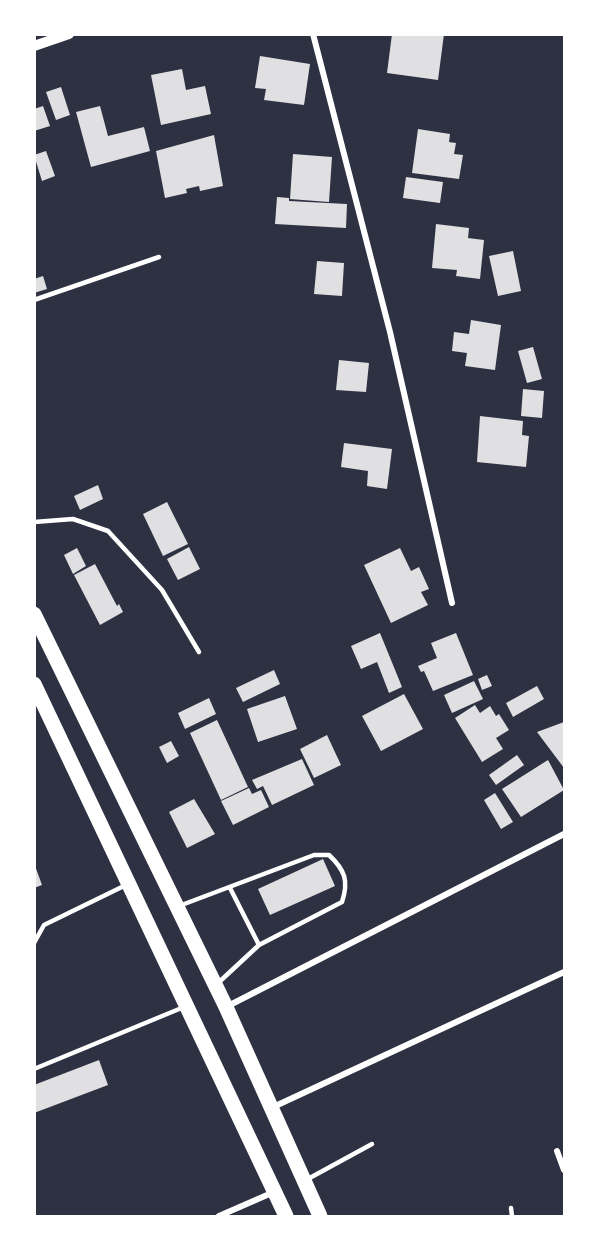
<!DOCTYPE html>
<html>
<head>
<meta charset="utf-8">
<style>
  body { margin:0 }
  #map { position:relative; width:599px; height:1251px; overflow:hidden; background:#2d3142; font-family:Arial,sans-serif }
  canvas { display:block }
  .frame { position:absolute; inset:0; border:36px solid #fff; pointer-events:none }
</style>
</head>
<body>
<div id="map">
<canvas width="599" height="1251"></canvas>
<div class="frame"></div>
</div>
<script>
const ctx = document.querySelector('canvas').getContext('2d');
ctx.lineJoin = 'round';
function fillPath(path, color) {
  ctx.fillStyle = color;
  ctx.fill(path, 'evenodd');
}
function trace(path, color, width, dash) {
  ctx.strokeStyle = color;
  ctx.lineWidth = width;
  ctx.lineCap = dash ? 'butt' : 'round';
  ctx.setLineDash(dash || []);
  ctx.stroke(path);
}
fillPath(new Path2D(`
  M392,34h52l-6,46 -51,-7z
  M260,56l50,8 -6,41 -40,-5 2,-11 -11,-1z
  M182,69l4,21 19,-4 6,28 -50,11 -10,-50z
  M61,87l9,28 -14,5 -10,-28z
  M43,106l7,20 -16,5v-22z
  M100,106l8,30 36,-9 6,24 -59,16 -15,-55z
  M418,129l32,5 -1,8 7,1 -2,11 9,1 -4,24 -47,-6z
  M214,135l9,51 -23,5 -1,-5 -13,3 1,4 -22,5 -9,-47z
  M46,151l9,25 -13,5 -8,-26z
  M293,154l39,3 -3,45 -39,-3z
  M406,177l37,5 -3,21 -37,-5z
  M277,197l12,1v3l58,3 -1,24 -71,-4z
  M436,224l33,4 -1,10 16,2 -4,39 -24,-3 1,-6 -25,-2z
  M513,251l8,40 -23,5 -9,-40z
  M317,261l27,2 -2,33 -28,-2z
  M43,276l4,13 -13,4v-14z
  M471,320l30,5 -6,45 -30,-4 2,-13 -15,-2 2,-19 15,2z
  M533,347l9,32 -15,4 -9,-32z
  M339,360l30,3 -3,29 -30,-2z
  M523,389l21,2 -2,27 -21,-2z
  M480,416l43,5 -1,14 7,1 -3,31 -49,-5z
  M344,443l48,6 -5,40 -20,-3 1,-15 -27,-4z
  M98,485l5,14 -23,11 -6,-14z
  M167,502l21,42 -25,12 -20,-42z
  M189,547l11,22 -22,11 -11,-21z
  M77,548l9,18 -13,8 -9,-19z
  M400,548l11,23 8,-4 10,22 -8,3 7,13 -37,18 -27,-58z
  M95,564l22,42 2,-2 4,8 -23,13 -26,-50z
  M380,633l22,54 -13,6 -12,-31 -16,7 -10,-23z
  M456,633l17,42 -40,16 -9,-20 -3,1 -3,-6 19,-8 -6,-15z
  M274,670l6,14 -37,18 -7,-14z
  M487,675l5,11 -10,4 -4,-11z
  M474,681l9,18 -31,14 -8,-18z
  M537,686l7,13 -31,18 -7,-14z
  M404,694l19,35 -42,22 -19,-35z
  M285,696l12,33 -39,13 -11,-33z
  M209,698l7,16 -31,15 -7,-16z
  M475,705l5,8 10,-7 6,10 3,-2 10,16 -13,8 7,11 -21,13 -27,-44z
  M217,720l31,67 -27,13 -31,-67z
  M564,722v46l-27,-36z
  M327,735l14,30 -27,13 -14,-29z
  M171,741l8,15 -12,7 -8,-16z
  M517,755l7,10 -28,20 -7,-10z
  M302,759l12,26 -42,20 -9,-19 -6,3 -5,-9z
  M548,760l16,30 -43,27 -19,-28z
  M249,788l3,6 9,-4 8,17 -36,18 -12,-24z
  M495,793l18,29 -12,7 -17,-29z
  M194,799l21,35 -28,14 -18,-36z
  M323,859l12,27 -65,29 -12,-26z
  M34,863l8,22 -8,3z
  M99,1060l9,25 -74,28v-28z`), '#e0e0e3');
trace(new Path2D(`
  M34,300l125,-43
  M34,522l39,-3 35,12 54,59 37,62
  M230,888l29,57
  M179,906l135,-51h15c16,15 20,26 13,47l-83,43 -42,39
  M34,943l10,-18 82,-40
  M34,1069l150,-62
  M306,1180l66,-36
  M511,1208l1,8`), '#fff', 4.5);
trace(new Path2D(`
  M313,34l77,298 62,271
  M226,1007l338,-173
  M271,1108l293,-136
  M557,1151l7,19
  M219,1216l55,-24`), '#fff', 6);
trace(new Path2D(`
  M34,46l35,-12`), '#fff', 10);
trace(new Path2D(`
  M34,614l192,393 94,209
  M34,684l252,532`), '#fff', 15);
</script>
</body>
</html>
